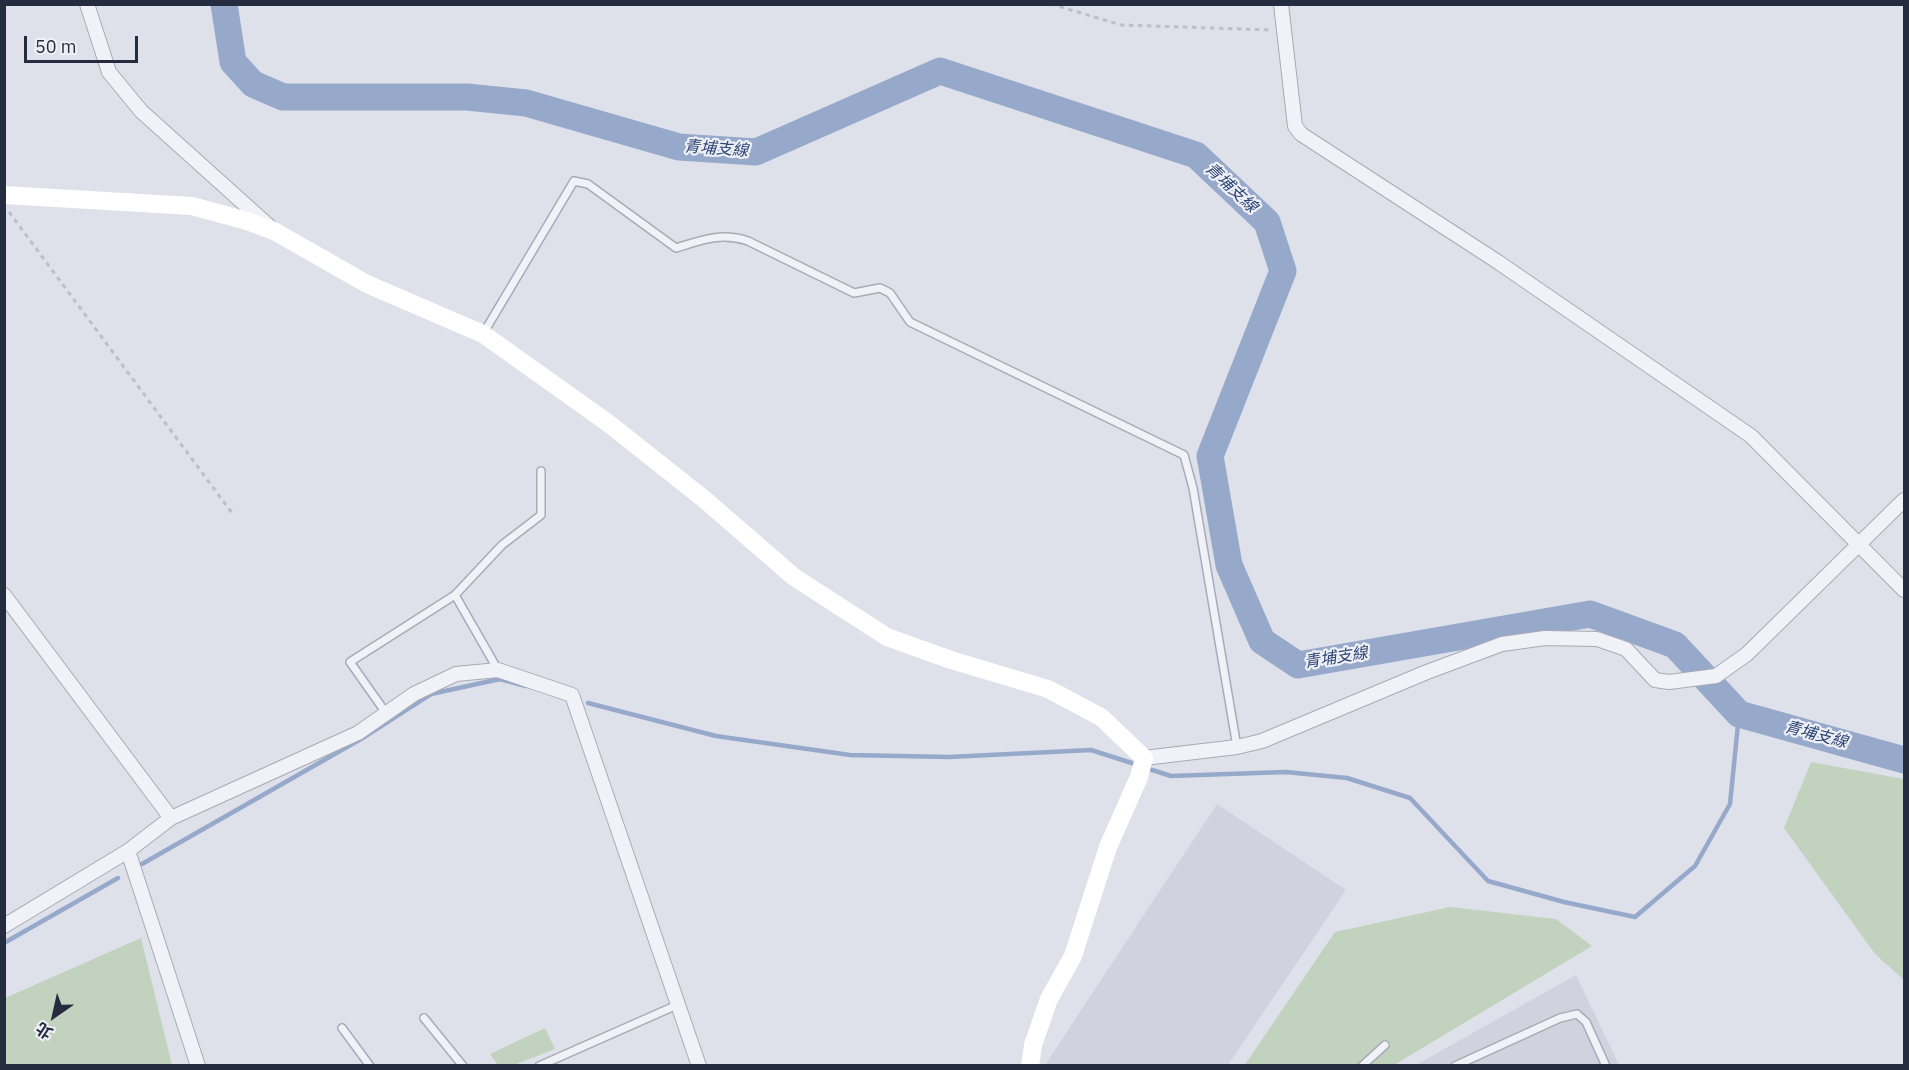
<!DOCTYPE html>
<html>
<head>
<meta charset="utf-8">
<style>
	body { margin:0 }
	#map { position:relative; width:1909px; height:1070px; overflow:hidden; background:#dee1e9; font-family:"IBM Plex Sans","Noto Sans TC",sans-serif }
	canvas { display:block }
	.frame { position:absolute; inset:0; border:6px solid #262c40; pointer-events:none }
	.north { position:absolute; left:24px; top:986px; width:60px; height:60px; -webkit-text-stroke:4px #eef0f6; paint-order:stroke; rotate:214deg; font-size:16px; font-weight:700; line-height:24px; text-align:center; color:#262c40 }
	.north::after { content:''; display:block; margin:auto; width:21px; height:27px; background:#262c40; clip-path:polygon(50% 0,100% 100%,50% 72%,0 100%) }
	.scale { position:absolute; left:24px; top:36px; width:114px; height:27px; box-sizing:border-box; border:3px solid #262c40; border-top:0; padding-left:8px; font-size:18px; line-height:21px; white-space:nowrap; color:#262c40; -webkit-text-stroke:4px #eef0f6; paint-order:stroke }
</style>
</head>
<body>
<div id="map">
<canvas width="1909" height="1070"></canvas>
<div class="frame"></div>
<div class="north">北</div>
<div class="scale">50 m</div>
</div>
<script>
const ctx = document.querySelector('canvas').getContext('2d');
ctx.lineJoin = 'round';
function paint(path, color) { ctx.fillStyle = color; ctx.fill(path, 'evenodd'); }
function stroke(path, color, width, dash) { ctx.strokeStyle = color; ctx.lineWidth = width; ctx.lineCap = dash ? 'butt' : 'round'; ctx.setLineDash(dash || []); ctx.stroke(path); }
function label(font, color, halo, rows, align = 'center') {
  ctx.font = font + ' "IBM Plex Sans","Noto Sans TC",sans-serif'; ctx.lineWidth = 4.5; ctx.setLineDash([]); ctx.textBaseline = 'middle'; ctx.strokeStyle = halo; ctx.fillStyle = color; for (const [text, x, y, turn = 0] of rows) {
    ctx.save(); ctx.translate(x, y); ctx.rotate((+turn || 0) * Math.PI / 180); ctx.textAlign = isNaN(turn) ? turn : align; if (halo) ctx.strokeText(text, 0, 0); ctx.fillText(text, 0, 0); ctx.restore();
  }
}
const built = new Path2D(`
	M1217 804 1346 890 1228 1065H1045Z
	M1576 975 1619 1065 1414 1066Z`);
const green = new Path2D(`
	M1811 762 1904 779V980L1875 954 1784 828Z
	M1450 907 1556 919 1592 946 1394 1065 1244 1066 1335 932Z
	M141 938 172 1065H5V998Z
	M545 1028 555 1049 514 1065H498L490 1054Z`);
const stream = new Path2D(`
	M588 703 716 736 850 755 949 757 1091 750 1138 765
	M1146 768 1171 776 1286 772 1347 778 1410 798 1488 881 1564 902 1635 917 1695 866 1730 804 1739 714
	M142 864 361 739 431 694 500 679 526 686
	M4 943 118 878`);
const river = new Path2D(`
	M224 4 233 62 253 84 283 97H467L526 103 679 147 756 152 940 71 1196 155 1267 222 1283 271 1210 456 1229 565 1262 641 1298 665 1590 614 1675 645 1739 714 1904 760`);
const path = new Path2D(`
	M1051 4 1121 25 1271 30
	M9 212 232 513`);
const lane = new Path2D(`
	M483 334 574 181 588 184 676 248C702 240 721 232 748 241L854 293 880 288 890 293 910 322 1184 455 1193 488 1237 747
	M455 595 498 670
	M386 713 350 662 455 595 502 545 541 515V471
	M424 1018 463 1066
	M342 1028 370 1066
	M539 1066 677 1005
	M1362 1066 1385 1045
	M1455 1066 1560 1018 1577 1014 1586 1022 1606 1066`);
const street = new Path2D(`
	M87 4 109 72 141 111 270 227
	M1281 4 1295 126 1301 134 1498 262 1751 436 1904 590
	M4 595 171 818
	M1144 758 1237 747 1262 741 1427 672 1502 644 1545 638 1597 639 1626 649 1655 680 1669 682 1716 676 1747 654 1904 500
	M128 851 198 1066
	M4 926 128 851 171 818 358 733 414 694 456 674 498 670 572 695 699 1066`);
const secondary = new Path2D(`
	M4 195 192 206 247 221 274 231 367 284 483 334 608 423 704 499 794 577 887 637 951 660 1048 689 1101 717 1144 758 1139 777 1108 847 1073 956 1049 999 1033 1045 1030 1066`);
const waterNames = [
	["青埔支線",716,149,4],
	["青埔支線",1231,188,43],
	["青埔支線",1336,658,-9],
	["青埔支線",1816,735,15]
];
paint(built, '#d0d3de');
paint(green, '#c1d3bf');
stroke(stream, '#97a9cb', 4.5);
stroke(river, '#97a9cb', 27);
stroke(lane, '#a7abb6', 10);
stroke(street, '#a7abb6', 16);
stroke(path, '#bcbfc7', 3, [4.5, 4.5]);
stroke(lane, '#f1f2f7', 7);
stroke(street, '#f1f2f7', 14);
stroke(secondary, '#fff', 18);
label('italic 16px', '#2e4576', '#eef0f6', waterNames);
</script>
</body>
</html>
